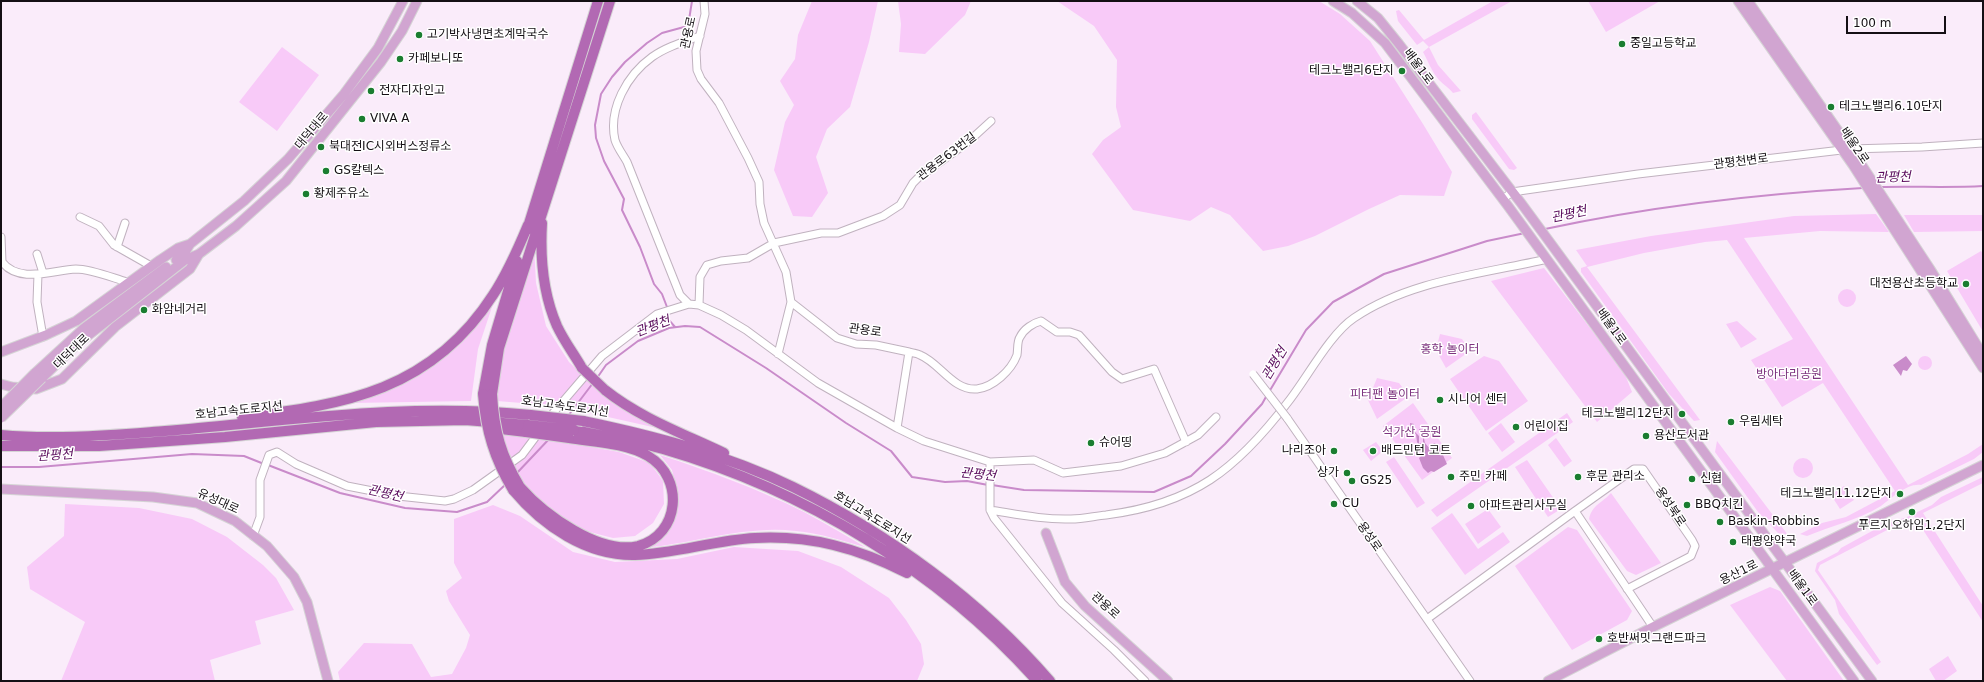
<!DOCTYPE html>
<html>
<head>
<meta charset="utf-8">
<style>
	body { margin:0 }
	#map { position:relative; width:1984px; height:682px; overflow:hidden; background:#faecfa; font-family:"DejaVu Sans",sans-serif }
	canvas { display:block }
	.frame { position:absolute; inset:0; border:2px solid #140f14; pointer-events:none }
	.scale { position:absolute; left:1846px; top:16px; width:100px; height:18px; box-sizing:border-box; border:2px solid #140f14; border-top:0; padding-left:5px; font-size:12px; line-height:14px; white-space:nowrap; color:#140f14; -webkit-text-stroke:3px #fff; paint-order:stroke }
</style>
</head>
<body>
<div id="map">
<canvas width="1984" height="682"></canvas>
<div class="frame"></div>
<div class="scale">100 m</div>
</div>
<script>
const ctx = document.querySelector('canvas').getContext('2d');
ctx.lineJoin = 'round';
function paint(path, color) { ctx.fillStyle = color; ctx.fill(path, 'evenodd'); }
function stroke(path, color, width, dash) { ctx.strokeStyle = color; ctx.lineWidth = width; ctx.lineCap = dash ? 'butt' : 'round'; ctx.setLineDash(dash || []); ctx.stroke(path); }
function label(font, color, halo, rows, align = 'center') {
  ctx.font = font + ' "DejaVu Sans","Noto Sans KR",sans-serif'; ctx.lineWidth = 3; ctx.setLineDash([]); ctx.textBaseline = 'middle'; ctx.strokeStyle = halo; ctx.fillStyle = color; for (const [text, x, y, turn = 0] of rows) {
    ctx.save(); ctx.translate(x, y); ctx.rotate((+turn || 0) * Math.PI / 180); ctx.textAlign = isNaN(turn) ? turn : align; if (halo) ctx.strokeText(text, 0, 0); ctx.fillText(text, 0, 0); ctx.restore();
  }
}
const green = new Path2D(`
	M812 1H878L869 42 850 107 827 129 816 157 828 193 812 217 793 216 774 170 785 122 794 105 780 81 795 59 798 35Z
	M898 1H971L965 15 925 54 899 52 901 24Z
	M1057 1H1319L1340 14 1370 41 1423 124 1452 172 1444 196 1400 195 1369 209 1315 236 1288 246 1263 251 1230 215 1211 207 1190 221 1133 210 1092 154 1103 140 1121 127 1116 107 1117 60 1094 26Z
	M1493 1H1512L1429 47 1438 65 1461 91 1453 93C1449 88 1444 85 1439 80 1432 72 1428 61 1423 52L1429 47 1423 41 1417 45 1398 21 1396 11 1399 10 1424 40Z
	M1588 1H1660L1606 32Z
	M282 47 319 75 277 131 239 102Z
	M1476 112 1517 168 1514 170 1509 169 1472 119V115Z
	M1876 214 1889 232 1820 231 1744 238 1908 485 1968 454 1983 444V452L1974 459 1921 485C1907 483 1892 498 1881 506 1858 520 1831 526 1807 536L1800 534 1822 523 1846 517 1895 491 1823 383 1782 407 1751 360 1793 339 1727 240 1705 242 1644 253 1587 267 1700 420 1694 421 1669 394 1581 272V268L1587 266 1576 250 1651 236 1794 216Z
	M1904 215H1983V231L1914 232Z
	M534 246 536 283 546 326 569 362 607 398 657 428 559 406 497 401 503 348Z
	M1981 251 1983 254 1982 330 1947 271Z
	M1544 268 1624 372 1632 392 1597 422 1491 281Z
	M1838 298a9 9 0 1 1 18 0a9 9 0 1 1-18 0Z
	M493 304 478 349 471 401 351 403C378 394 407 385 430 368 454 351 474 326 493 304Z
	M1737 321 1757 339 1741 348 1726 324Z
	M1440 334 1462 339 1470 351 1446 368 1436 350Z
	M1918 363a7 7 0 1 1 14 0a7 7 0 1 1-14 0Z
	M1484 356 1499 361 1528 401 1486 431 1450 379Z
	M1377 378 1399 383 1409 396 1377 419 1368 400Z
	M1413 403 1452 458 1422 480 1383 426Z
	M1567 413 1573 422 1437 517 1431 510Z
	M1501 423 1515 442 1502 452 1488 433Z
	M497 430 534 435 521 453 508 460Z
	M537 437 619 452 650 463 663 481 664 504 653 523 635 536 613 538 582 530 558 517 525 487 511 465Z
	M1556 438 1572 461 1564 467 1548 445Z
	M1717 441 1788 535 1778 533 1758 512 1715 452Z
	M1376 442 1383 451 1371 461 1363 450Z
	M660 455C709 471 758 489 804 512 825 523 845 535 865 547 843 541 819 533 796 531 744 525 694 544 642 548L664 531 677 491 672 470Z
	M1394 457 1425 503 1417 508 1386 462Z
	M1793 468a10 10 0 1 1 20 0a10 10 0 1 1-20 0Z
	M1527 460 1561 509 1548 517 1515 467Z
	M1983 477V483L1923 513 1983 606V622L1914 516 1820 565 1818 570 1881 662 1877 665 1839 614 1835 600 1815 571 1817 563 1838 552 1841 548 1883 525 1907 517 1932 505 1941 497Z
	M1844 486 1854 500 1840 509 1831 495Z
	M1611 493 1661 563 1636 575 1627 571 1589 519C1592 505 1602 503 1611 493Z
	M65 504 139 508 192 519 227 537 263 565 276 578 294 610 255 621 261 644 210 660 215 681H61L85 622 30 589 27 567 64 536Z
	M493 505 520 516 573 552 615 562 677 559 734 547 798 551 841 567 889 598 906 620 921 644 924 664 917 681H340L338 672 364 643 412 644 431 677 452 674 466 648 470 635 449 601 446 591 462 578 454 563V519Z
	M1488 509 1501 527 1478 544 1465 524Z
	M1452 513 1478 549 1503 532 1510 542 1465 575 1431 528Z
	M1568 527 1577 530 1632 611 1627 620 1572 650 1515 566Z
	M1770 587 1780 591 1844 681H1787L1730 605Z
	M1948 656 1957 671 1943 681H1936L1929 669Z`);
const water = new Path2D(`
	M1906 356 1912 364 1907 371 1903 370 1901 376 1893 365Z
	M1410 423 1414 424 1413 430 1419 436V443H1423V435L1420 433 1419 429 1425 430 1427 434 1424 438 1425 443 1430 449 1434 443 1438 445 1441 448V454L1443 455 1447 464 1434 472 1431 471 1428 473 1423 468 1419 458 1424 453 1417 442 1416 434 1411 431Z`);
const stream = new Path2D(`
	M1880 187C1914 186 1948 188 1983 186
	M1545 229C1648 207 1757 194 1863 188
	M675 327 668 319 667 307 662 294 654 284 640 247 622 210 624 199 604 161 596 138 595 125 601 94 612 77 625 62 647 43 662 33 684 27 689 20 692 1
	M597 378 606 365 638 341 669 328 685 326 700 327 766 368 846 423 891 451 912 477 945 482 967 481 988 485
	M1269 392 1306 330 1333 302 1384 274 1487 241 1525 233
	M568 416 593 383
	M268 465 340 493 405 508 457 512 487 502 506 484
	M1 467H39L192 454 244 456 264 464
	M516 474 550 438
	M992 485 1024 490 1154 492 1191 476 1225 444 1262 404 1267 395`);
const minor = new Path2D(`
	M704 1 705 14 696 51 697 70 701 79 719 103 748 158 759 182 760 204 764 223 786 272 791 302 778 354
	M700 36C683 42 666 47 652 57 627 75 608 109 615 140 617 147 623 155 627 162L680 295 689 304 699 305 721 315 746 330 818 383 897 428 924 441 990 462 1034 460 1063 473 1121 466 1165 453 1198 435 1216 417
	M1503 199 1512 192 1638 174 1850 149 1922 147 1983 143
	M80 217 99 226 114 245 151 266
	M1 237 2 262C19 284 53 270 76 269 91 269 113 278 127 282
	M117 247 125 223
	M37 254 43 273
	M38 274 37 302 43 337
	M791 302 837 338 856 344 876 345 909 352 897 428
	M699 305 700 277 707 265 721 261 748 258 774 243 821 233H838L883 216 900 205 913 183 919 177 968 142 991 121
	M909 352C912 353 917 353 920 355 940 363 953 391 977 389 993 387 1011 371 1017 355 1018 349 1017 341 1020 337 1024 329 1033 323 1041 321L1057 332H1070L1079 335 1112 372 1122 379 1154 369 1186 442
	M1287 418 1470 681
	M548 419 602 356 657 314 689 304
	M990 462V510L994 518 1062 603 1114 650 1145 681
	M990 510C1016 514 1044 520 1071 519 1083 519 1095 516 1106 515 1193 504 1236 470 1288 402 1307 378 1330 334 1354 318 1410 280 1483 274 1547 259
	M1575 511 1634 469H1643L1692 540 1695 546 1691 556 1627 589
	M253 536 260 517V480L269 455 277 452 296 464 347 486 398 496 445 501 454 499 473 490 522 455 540 431
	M1427 619 1575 511 1653 627`);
const major = new Path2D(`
	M1333 1 1352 13 1385 43 1508 206 1854 681
	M1357 1 1378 18 1399 44 1521 203 1872 681
	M1738 1 1853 165 1983 368
	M1748 1 1861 164 1930 269 1983 355
	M176 260 184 254 190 244 244 201 288 159 344 94 378 48 403 1
	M1 352 46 335 76 321 160 260 178 248 190 244
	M35 373 84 328 166 267
	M42 378 76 345 185 260 199 254 236 226 286 181 381 62 402 31 417 1
	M1 384 12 387 36 389 62 379 115 327 190 269 199 254
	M1 489 153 497 197 503 235 521 267 546 294 577 307 602 328 681
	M1046 533 1065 582 1085 606 1168 681
	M1548 681 1653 627 1983 465`);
const highway = new Path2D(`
	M542 223C540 257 543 294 557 326 564 341 574 354 582 368
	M527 230 598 1
	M605 390C640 418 684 434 724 453
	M483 394 492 345 517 261
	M492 394 499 348 610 1
	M242 417C345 405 432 390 493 295 507 274 518 249 528 225
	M583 421C655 436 727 455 793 487 889 534 980 600 1050 681
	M501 429 526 432
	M574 430C604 436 634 441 663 449 804 490 939 571 1037 681
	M1 435C55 440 110 435 165 431 287 421 408 402 531 415
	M1 446H99L225 437 376 422 465 420 528 425
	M520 487C544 514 599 555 638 546 680 535 685 478 648 456 626 443 594 442 569 438
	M513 490C543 526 587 556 635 555 675 554 715 540 755 538 811 535 857 548 907 573`);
const minorBridge = new Path2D(`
	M1253 374 1287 418`);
const majorBridge = new Path2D(`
	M1 407 35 373
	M1 418 42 378`);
const highwayBridge = new Path2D(`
	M582 368 605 390
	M483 394C486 431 494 458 513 490
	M492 394C494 431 501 456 520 487
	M531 415 583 421
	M528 425 574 430
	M526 432 569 438`);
const markers = [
	[419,35,4,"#1a7d30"],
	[1622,44,4,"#1a7d30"],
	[400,59,4,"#1a7d30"],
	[1402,71,4,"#1a7d30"],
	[371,91,4,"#1a7d30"],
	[1831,107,4,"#1a7d30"],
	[362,119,4,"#1a7d30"],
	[321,147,4,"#1a7d30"],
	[326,171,4,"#1a7d30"],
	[306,194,4,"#1a7d30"],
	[1966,284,4,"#1a7d30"],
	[144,310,4,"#1a7d30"],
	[1440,400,4,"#1a7d30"],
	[1682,414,4,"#1a7d30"],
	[1731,422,4,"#1a7d30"],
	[1516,427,4,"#1a7d30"],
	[1646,436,4,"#1a7d30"],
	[1091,443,4,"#1a7d30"],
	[1334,451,4,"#1a7d30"],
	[1373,451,4,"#1a7d30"],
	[1347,473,4,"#1a7d30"],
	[1451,477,4,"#1a7d30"],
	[1578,477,4,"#1a7d30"],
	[1692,479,4,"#1a7d30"],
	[1352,481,4,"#1a7d30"],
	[1900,494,4,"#1a7d30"],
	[1334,504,4,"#1a7d30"],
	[1687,505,4,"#1a7d30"],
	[1471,506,4,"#1a7d30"],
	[1912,512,4,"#1a7d30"],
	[1720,522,4,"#1a7d30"],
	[1733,542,4,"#1a7d30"],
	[1599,639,4,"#1a7d30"]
];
const streetNames = [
	["관용로",689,33,-78],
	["배울1로",1418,67,53],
	["대덕대로",312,131,-50],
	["배울2로",1854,146,56],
	["관용로63번길",947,157,-37],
	["관평천변로",1741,162,-7],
	["배울1로",1611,327,54],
	["관용로",865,331,8],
	["대덕대로",72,352,-44],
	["호남고속도로지선",565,407,8],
	["호남고속도로지선",239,411,-6],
	["유성대로",218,502,24],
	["용성북로",1670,507,56],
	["호남고속도로지선",872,518,32],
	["용성로",1369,537,55],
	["용산1로",1739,573,-26],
	["배울1로",1802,588,54],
	["관용로",1105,606,43]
];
const poiNames = [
	["고기박사냉면초계막국수",427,35],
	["중일고등학교",1630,44],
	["카페보니또",408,59],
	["테크노밸리6단지",1394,71,"right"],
	["전자디자인고",379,91],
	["테크노밸리6.10단지",1839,107],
	["VIVA A",370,119],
	["북대전IC시외버스정류소",329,147],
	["GS칼텍스",334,171],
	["황제주유소",314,194],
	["대전용산초등학교",1958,284,"right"],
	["화암네거리",152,310],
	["시니어 센터",1448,400],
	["테크노밸리12단지",1674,414,"right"],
	["우림세탁",1739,422],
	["어린이집",1524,427],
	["용산도서관",1654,436],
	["슈어띵",1099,443],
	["나리조아",1326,451,"right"],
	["배드민턴 코트",1381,451],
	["상가",1339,473,"right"],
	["주민 카페",1459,477],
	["후문 관리소",1586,477],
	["신협",1700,479],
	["GS25",1360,481],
	["테크노밸리11.12단지",1892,494,"right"],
	["CU",1342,504],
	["BBQ치킨",1695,505],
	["아파트관리사무실",1479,506],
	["Baskin-Robbins",1728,522],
	["푸르지오하임1,2단지",1912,526,"center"],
	["태평양약국",1741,542],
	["호반써밋그랜드파크",1607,639]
];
const parkNames = [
	["홍학 놀이터",1450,350],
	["방아다리공원",1789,375],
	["피터팬 놀이터",1385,395],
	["석가산 공원",1412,433]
];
const waterNames = [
	["관평천",1893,178,-2],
	["관평천",1569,215,-12],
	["관평천",653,327,-21],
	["관평천",1275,364,-59],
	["관평천",55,456,-4],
	["관평천",978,475,6],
	["관평천",385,494,13]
];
paint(green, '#f8caf8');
paint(water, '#c98bca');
stroke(stream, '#c98bca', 2);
stroke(minor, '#c0b2bf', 9);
stroke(major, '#d5d4d5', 11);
stroke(highway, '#d5d4d5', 12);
stroke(minor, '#fff', 7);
stroke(major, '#d1a5d1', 9);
stroke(highway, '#b269b3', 10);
stroke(minorBridge, '#c0b2bf', 9, []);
stroke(majorBridge, '#d5d4d5', 11, []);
stroke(highwayBridge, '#d5d4d5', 12, []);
stroke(minorBridge, '#fff', 7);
stroke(majorBridge, '#d1a5d1', 9);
stroke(highwayBridge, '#b269b3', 10);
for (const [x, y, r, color] of markers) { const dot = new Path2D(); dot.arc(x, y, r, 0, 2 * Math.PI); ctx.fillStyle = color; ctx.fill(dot); stroke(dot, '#fff', 1.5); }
label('12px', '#140f14', '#fff', streetNames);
label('12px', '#140f14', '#fff', poiNames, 'left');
label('12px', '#7d337f', '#fff', parkNames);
label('italic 13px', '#5a0d5d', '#fff', waterNames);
</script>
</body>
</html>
